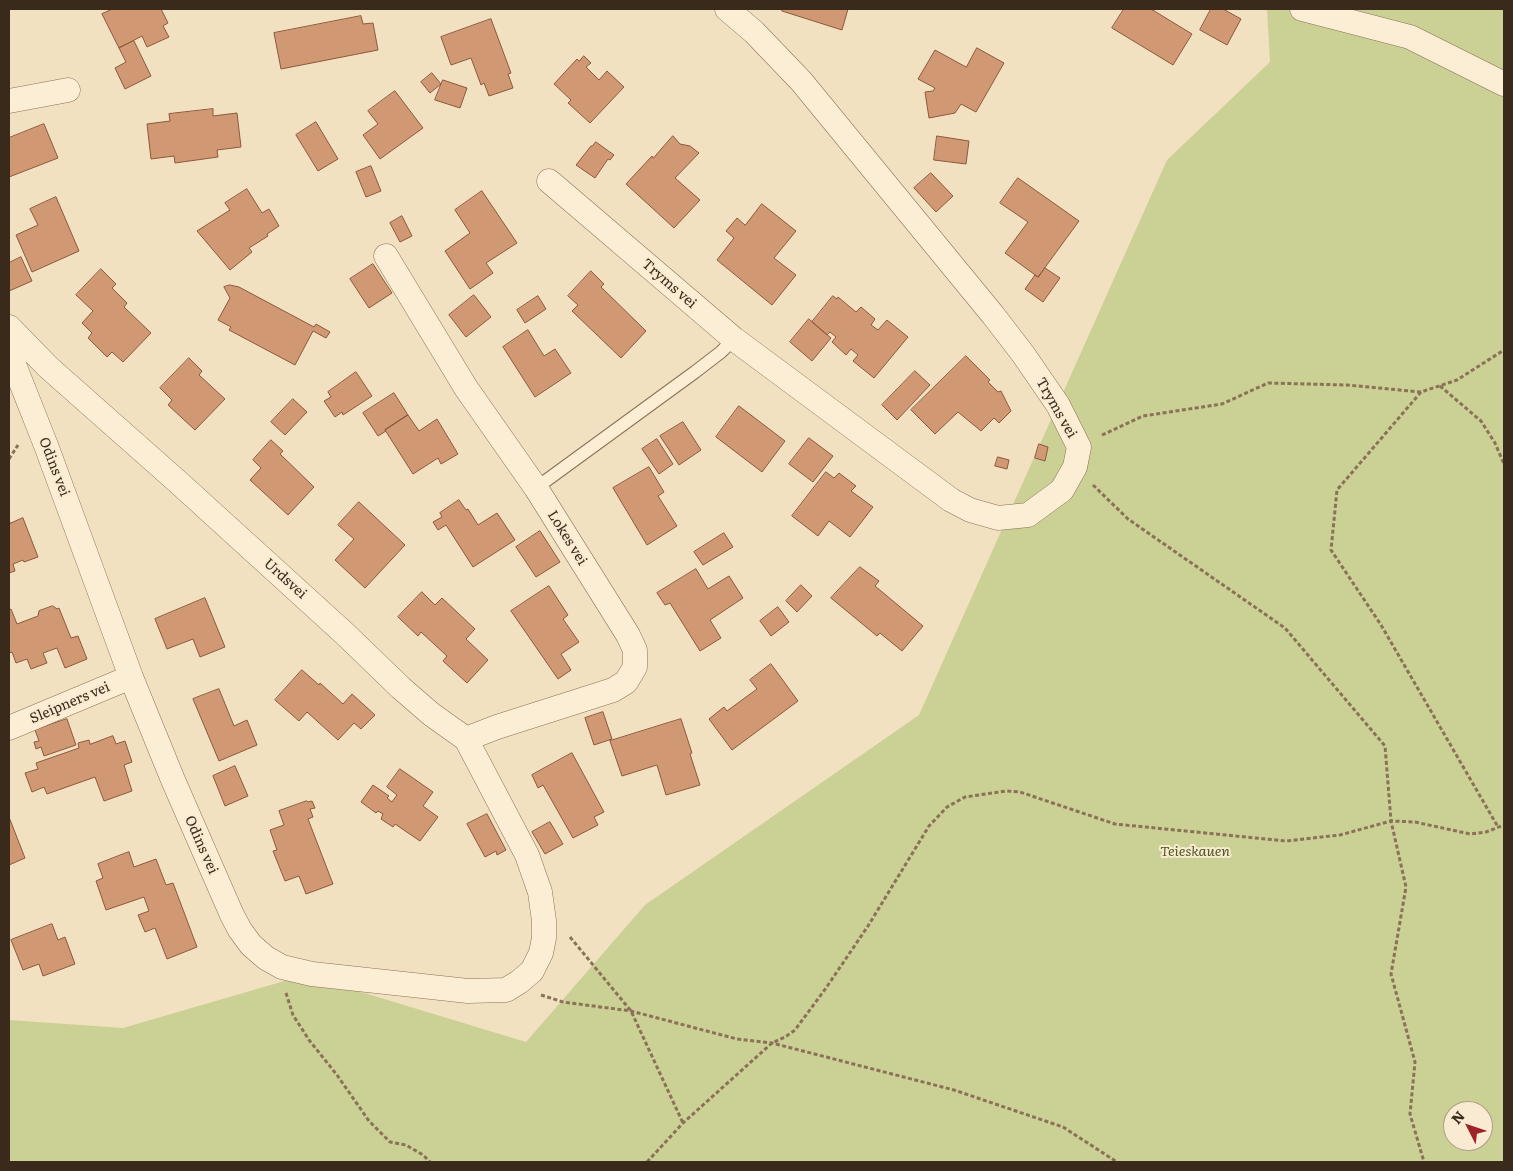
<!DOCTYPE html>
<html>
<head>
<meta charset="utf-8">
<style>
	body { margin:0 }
	#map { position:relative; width:1513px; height:1171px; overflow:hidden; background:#f1e1c1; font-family:Literata,serif }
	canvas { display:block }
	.frame { position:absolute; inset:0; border:10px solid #3a2a1c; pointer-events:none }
	.north { position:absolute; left:1443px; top:1101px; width:50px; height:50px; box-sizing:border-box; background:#f8ebd1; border:1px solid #ac9e89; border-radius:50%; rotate:311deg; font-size:14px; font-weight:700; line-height:20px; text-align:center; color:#3a2a1c }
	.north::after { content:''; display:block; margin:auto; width:18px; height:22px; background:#9e2328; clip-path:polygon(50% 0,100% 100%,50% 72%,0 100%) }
</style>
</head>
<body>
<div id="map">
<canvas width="1513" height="1171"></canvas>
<div class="frame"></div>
<div class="north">N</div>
</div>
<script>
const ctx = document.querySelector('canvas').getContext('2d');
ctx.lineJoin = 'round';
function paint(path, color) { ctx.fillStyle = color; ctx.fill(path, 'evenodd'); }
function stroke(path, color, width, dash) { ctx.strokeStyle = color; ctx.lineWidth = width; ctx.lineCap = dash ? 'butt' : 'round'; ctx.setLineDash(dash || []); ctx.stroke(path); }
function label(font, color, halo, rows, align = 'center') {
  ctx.font = font + ' Literata,serif'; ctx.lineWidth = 4; ctx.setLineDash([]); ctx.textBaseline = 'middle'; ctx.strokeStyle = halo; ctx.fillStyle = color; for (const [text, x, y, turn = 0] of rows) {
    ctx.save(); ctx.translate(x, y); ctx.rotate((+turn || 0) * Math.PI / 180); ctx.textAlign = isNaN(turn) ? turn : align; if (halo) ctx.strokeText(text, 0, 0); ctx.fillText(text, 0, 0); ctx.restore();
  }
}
const green = new Path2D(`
	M1267 9H1504V1162H9V1020L123 1028 305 975 526 1042 645 905 919 715 1167 160 1270 62ZM1453 1111H1483V1141H1453Z`);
const building = new Path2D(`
	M113 9H161L168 23 163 26 169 37 147 47 142 36 119 48 102 14Z
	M783 9H848L842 30 782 11Z
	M1124 9H1151L1192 34 1173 65 1112 28Z
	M1211 9H1223L1241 19 1227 45 1200 30Z
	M361 16 363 24 373 23 378 50 281 69 274 33Z
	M491 19 511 73 508 74 513 88 489 96 484 83 481 85 471 58 451 65 441 37Z
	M134 41 151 76 125 89 115 68 126 62 119 48Z
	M977 48 1004 63 976 112 961 104 955 113 929 118 925 92 933 91 935 88 918 79 935 50 966 67Z
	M584 56 591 63 586 67 599 80 607 71 624 87 590 123 568 103 571 100 554 84 577 59 579 61Z
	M432 73 441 84 430 93 421 82Z
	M443 80 467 88 460 108 435 100Z
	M395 91 423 128 380 159 363 135 378 124 368 111Z
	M213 109V116L237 113 241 147 217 150 218 157 175 163 174 156 151 159 147 124 170 121 169 114Z
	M316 122 338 159 318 171 296 135Z
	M44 124 58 158 9 177V138Z
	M673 136 680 144 690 146 699 153 675 178 700 200 674 228 626 184 652 156 653 158Z
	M937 136 969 141 966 164 934 160Z
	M596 142 614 155 610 160 608 159 595 178 576 165 591 146H592Z
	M371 166 381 191 366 197 356 172Z
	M931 173 953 196 936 212 914 188Z
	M1018 178 1079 221 1038 277 1005 253 1028 222 1000 203Z
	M247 189 262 213 269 209 279 226 267 234 268 236 249 248 252 252 230 270 197 231 230 210 225 203Z
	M482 191 517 243 486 263 493 273 470 289 445 251 470 233 455 210Z
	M56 197 79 251 32 272 16 235 38 225 30 209Z
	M762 204 796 231 774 258 796 275 772 305 717 260 734 238 726 231 737 218 745 225Z
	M402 216 412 236 400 242 390 223Z
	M21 257 32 281 9 291V263Z
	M373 264 392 293 369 308 350 279Z
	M1045 268 1060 278 1043 302 1025 289 1035 275 1038 277Z
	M101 269 116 284 112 288 127 303 124 307 151 333 123 362 112 352 107 357 88 338 92 333 82 323 93 311 76 295Z
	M591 271 604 284 601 287 646 331 621 358 572 311 578 305 568 296Z
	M230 285 239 287 314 327 316 324 330 332 326 338 313 331 295 365 229 330 231 327 218 320 230 298 224 287Z
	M474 295 491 317 466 337 449 315Z
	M538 296 546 309 525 323 517 310Z
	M833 296 837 299 838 297 856 312 861 307 875 319 871 325 878 330 887 320 908 337 874 378 853 361 858 355 851 349 846 355 832 342 836 337 830 332 827 335 812 322Z
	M809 319 831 338 812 361 790 342Z
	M528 330 544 356 555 349 571 373 535 397 503 347Z
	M966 356 990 380 988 382 998 392 1001 391 1011 411 999 423 994 418 981 431 958 412 935 434 911 410Z
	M189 358 202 371 199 375 225 399 195 430 168 405 172 400 160 388Z
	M915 371 930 385 897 420 882 405Z
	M356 372 372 396 343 415 342 412 335 417 324 401 331 397 328 392Z
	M394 393 408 415 385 430 386 431 378 436 363 413Z
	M293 399 307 412 285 435 271 422Z
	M739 406 785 441 762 472 716 437Z
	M408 415 419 431 437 419 458 454 441 464 438 458 413 474 385 430Z
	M683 422 701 450 679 465 660 436Z
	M809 438 833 456 813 482 789 464Z
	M657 439 673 464 659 474 642 449Z
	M271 440 283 451 280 454 314 487 288 515 250 480 261 468 253 460Z
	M1039 444 1048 447 1045 461 1035 458Z
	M998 457 1009 460 1007 469 995 466Z
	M649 467 664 492 658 496 677 526 647 545 613 488Z
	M826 472 834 478 839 473 856 486 851 491 873 507 850 537 829 521 818 536 792 516Z
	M459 500 466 510 468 509 478 525 497 513 515 540 473 567 446 525 438 530 433 522 442 517 440 513Z
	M359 502 405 545 365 588 335 560 354 539 338 525Z
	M23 518 38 557 24 562 23 560 13 564 15 571 9 573V520L10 523Z
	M540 531 560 562 536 577 516 547Z
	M724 533 733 547 703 565 694 552Z
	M860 567 879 581 875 586 923 626 902 651 880 633 877 636 831 598Z
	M696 569 708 589 729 576 743 598 710 620 721 638 700 651 670 603 665 605 657 593Z
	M801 585 812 596 797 612 786 601Z
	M549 586 568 615 563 619 579 642 561 654 571 670 558 679 511 611Z
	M422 592 435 605 442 598 475 629 466 639 488 660 467 683 443 661 447 656 421 632 418 636 398 617Z
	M205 598 225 647 200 657 193 639 167 649 155 619Z
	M53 606 57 609 59 608 71 638 78 636 87 659 65 668 57 648 43 653 47 663 31 669 27 659 16 663 12 652 9 653V610L11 609 17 624 38 616 39 611Z
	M778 607 789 622 771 636 760 621Z
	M771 664 798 701 732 750 709 719 724 707 727 711 757 689 750 680Z
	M302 670 319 685 320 683 343 704 352 694 375 715 361 729 354 723 338 740 307 712 299 721 275 700Z
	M219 689 234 726 247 720 257 745 219 761 193 699Z
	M603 712 612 739 594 745 585 718Z
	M67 719 76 745 44 756 41 747 36 749 34 742 39 741 35 730Z
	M681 719 692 753 690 754 700 785 666 795 657 765 622 776 610 741Z
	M113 736 116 744 125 741 132 762 124 765 132 791 104 801 95 777 47 794 44 787 32 792 25 773 38 769 36 763 79 748 78 743 89 740 90 744Z
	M572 753 604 812 594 817 598 825 573 838 543 785 538 788 532 775Z
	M235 766 248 796 225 806 213 776Z
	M400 769 433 792 423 806 438 817 420 841 395 824 393 827 381 819 383 814 378 811 376 813 361 802 373 785 389 796 387 798 392 802 397 795 387 787Z
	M307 801 308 802 312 801 315 808 310 809 313 817 308 819 333 884 306 894 299 876 285 881 273 851 277 850 270 830 284 825 279 811Z
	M487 814 506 850 497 855 496 851 485 857 467 824Z
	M9 817 25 858 9 865Z
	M550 822 563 844 545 854 532 832Z
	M129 852 134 867 156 859 166 885 173 883 197 947 167 959 155 928 145 932 138 915 149 911 144 897 106 910 96 881 103 878 98 864Z
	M52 924 58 940 65 937 75 964 43 976 39 964 23 970 11 940Z`);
const path = new Path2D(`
	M1440 386 1481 421 1495 443 1504 464
	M1421 392 1337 490 1331 550 1381 625 1498 827
	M1102 435 1143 416 1222 404 1268 383 1347 385 1421 392 1457 380 1504 350
	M9 459 18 445
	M1093 485 1128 519 1285 628 1385 746 1391 821 1406 887 1391 974 1415 1062 1410 1114 1424 1162
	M570 937 631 1011 683 1123
	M286 993 293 1015 309 1040 337 1075 369 1121 390 1142 406 1145 423 1155 430 1162
	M541 995 563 1002 631 1011 737 1039 772 1043 954 1090 1063 1127 1117 1162
	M647 1162 683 1123 772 1043 785 1037 795 1030 826 988 868 926 929 826 947 807 965 797 1006 791 1020 792 1115 824 1286 841 1340 835 1391 821 1415 822 1470 834 1486 832 1504 825`);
const lane = new Path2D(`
	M536 488 695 372 721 352 734 339`);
const street = new Path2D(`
	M1302 9 1410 37 1504 84
	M9 101 68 90
	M549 181 734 339 951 500 970 510 998 518 1028 515 1062 490 1075 467 1079 447 1058 405 1023 354 993 315 801 81 754 32 727 9
	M386 256 466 388 536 488 628 635 635 650V667L626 682 613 690 497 727 466 739
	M9 327 48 367 178 482 344 633 401 688 431 714 466 739 527 855 540 892 544 921V938L541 953 532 971 519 982 506 990 468 991 312 974 282 967 266 958 251 945 240 930 232 915 173 780 131 677 47 448 9 352
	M9 728 131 677`);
const streetNames = [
	["Tryms vei",669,284,41],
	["Tryms vei",1056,408,60],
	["Odins vei",54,467,69],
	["Lokes vei",567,538,58],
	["Urdsvei",285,579,42],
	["Sleipners vei",70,703,-23],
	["Odins vei",201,845,66]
];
const parkNames = [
	["Teieskauen",1195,852]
];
paint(green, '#cbd094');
paint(building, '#d19874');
stroke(building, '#8c583b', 1);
stroke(lane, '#8b7157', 14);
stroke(street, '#8b7157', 25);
stroke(path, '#8b7157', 3, [4, 2.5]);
stroke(lane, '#fbeed4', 12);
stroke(street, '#fbeed4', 24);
label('14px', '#3a2a1c', '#f8ebd1', streetNames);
label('italic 14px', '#4c5822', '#f8ebd1', parkNames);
</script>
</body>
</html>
